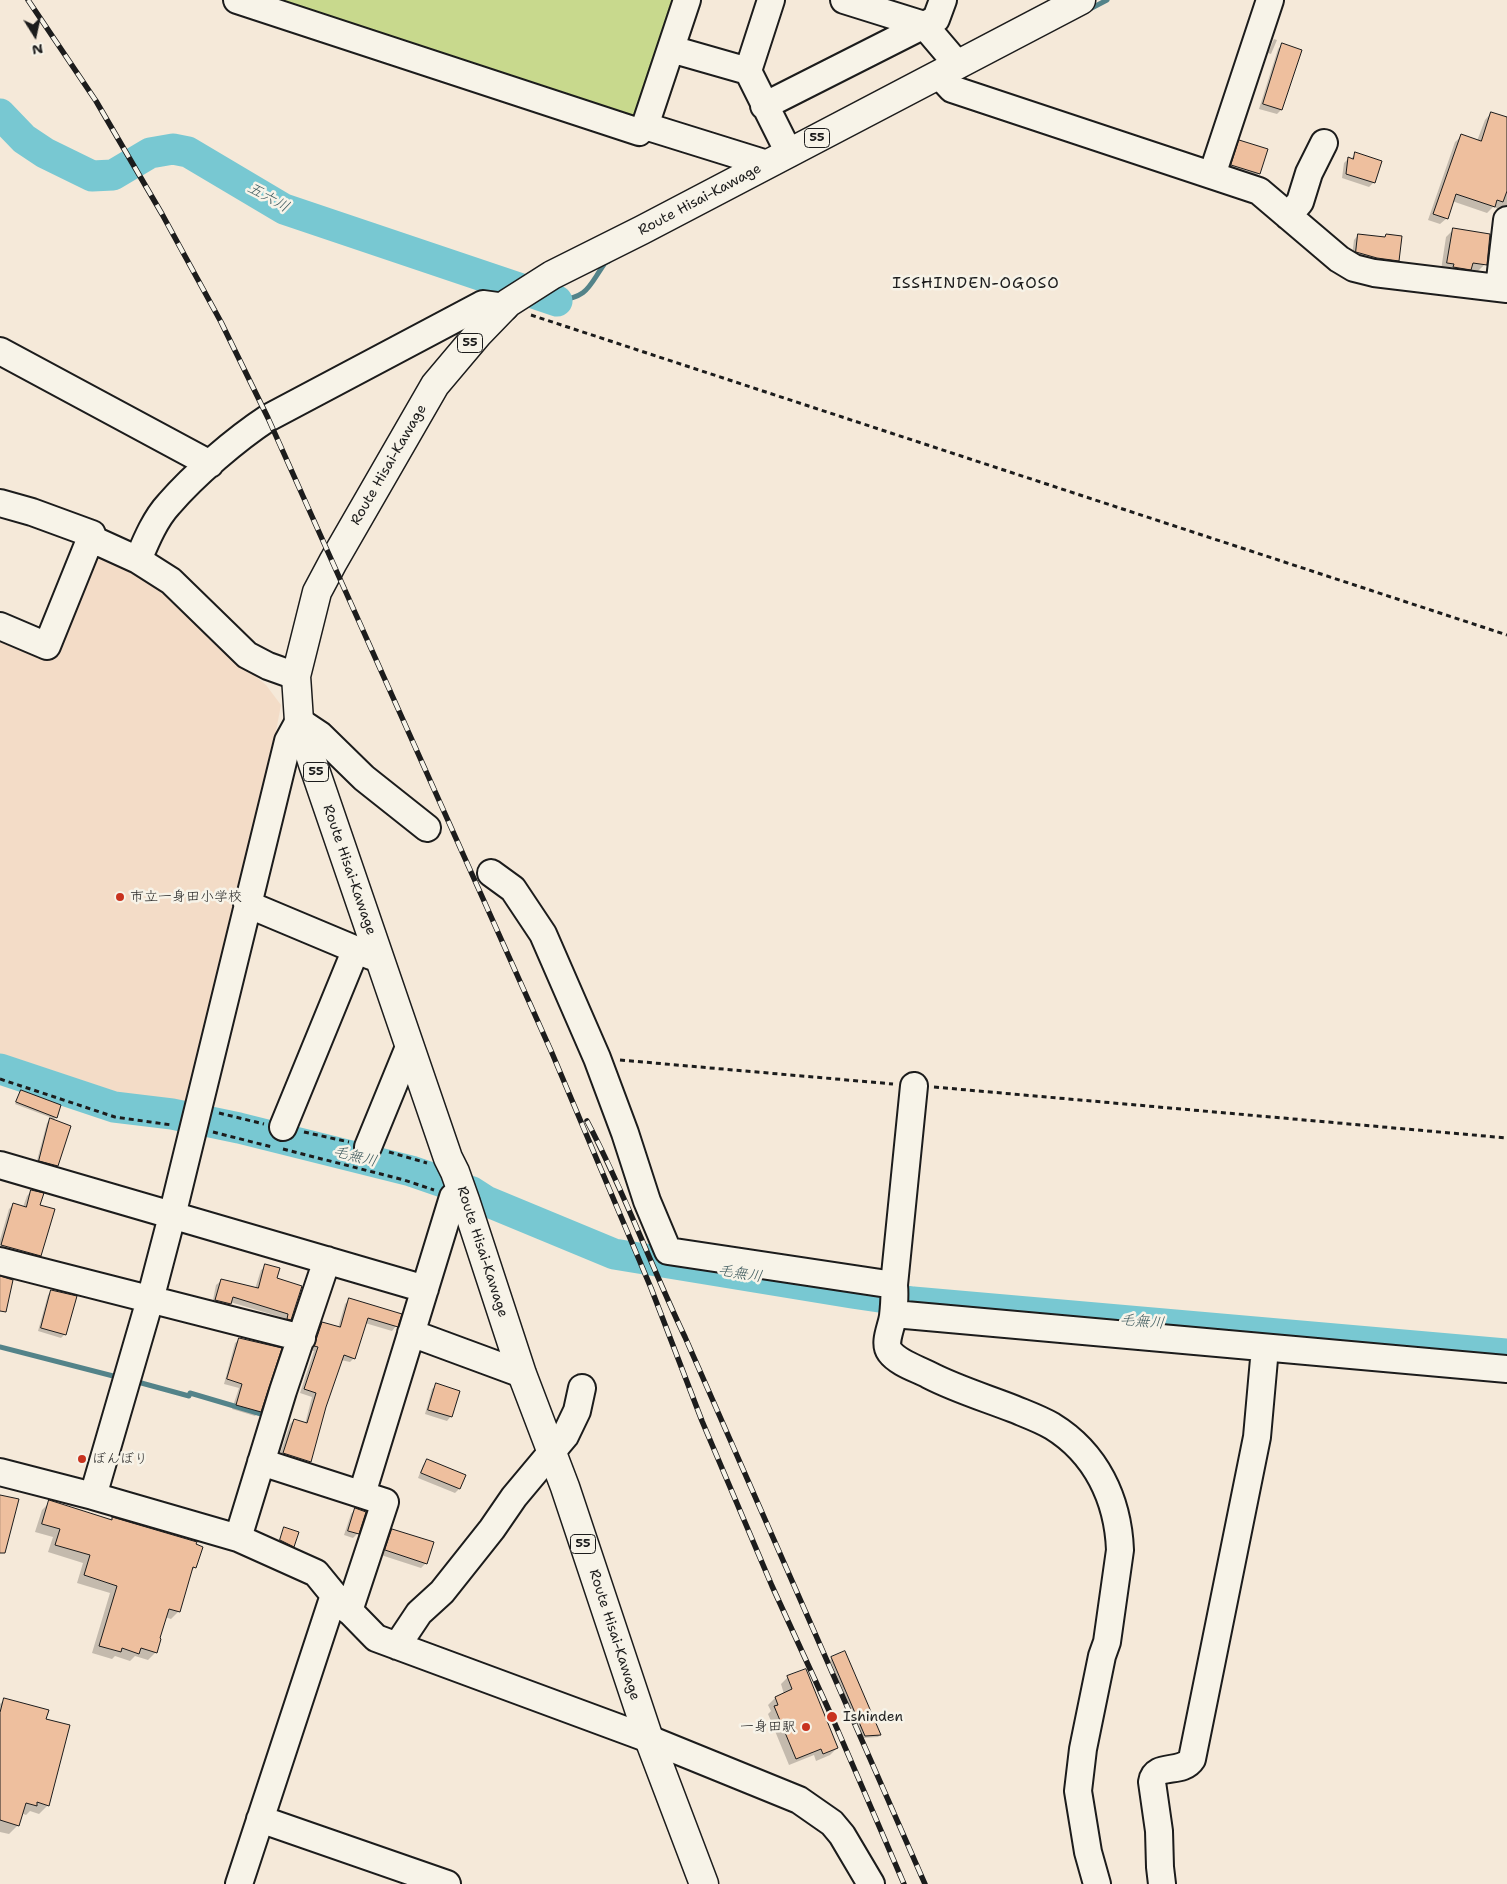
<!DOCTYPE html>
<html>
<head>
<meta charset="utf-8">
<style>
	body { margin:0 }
	#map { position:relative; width:1507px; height:1884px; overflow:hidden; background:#f5e9d9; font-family:"Shantell Sans",sans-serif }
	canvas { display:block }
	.north { position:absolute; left:10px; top:10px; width:50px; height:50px; -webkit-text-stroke:4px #f7f3e8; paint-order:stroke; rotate:170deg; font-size:14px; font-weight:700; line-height:20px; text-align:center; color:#1c1c1c }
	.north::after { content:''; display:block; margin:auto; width:18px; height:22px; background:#1c1c1c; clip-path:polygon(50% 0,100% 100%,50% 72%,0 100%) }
</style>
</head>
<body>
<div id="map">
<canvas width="1507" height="1884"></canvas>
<div class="north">N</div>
</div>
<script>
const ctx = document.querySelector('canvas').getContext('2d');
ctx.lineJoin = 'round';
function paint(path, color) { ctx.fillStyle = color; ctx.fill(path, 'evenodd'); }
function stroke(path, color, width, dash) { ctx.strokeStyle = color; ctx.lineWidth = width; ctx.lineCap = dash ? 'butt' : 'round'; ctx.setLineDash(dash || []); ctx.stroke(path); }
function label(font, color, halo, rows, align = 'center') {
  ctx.font = font + ' "Shantell Sans","Klee One",sans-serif'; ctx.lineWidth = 5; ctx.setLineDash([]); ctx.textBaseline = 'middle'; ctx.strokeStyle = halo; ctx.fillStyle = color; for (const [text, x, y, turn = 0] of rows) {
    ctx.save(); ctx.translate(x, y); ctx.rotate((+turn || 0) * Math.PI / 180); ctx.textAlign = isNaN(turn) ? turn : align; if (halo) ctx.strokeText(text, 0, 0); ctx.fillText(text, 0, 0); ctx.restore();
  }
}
const built = new Path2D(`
	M90 551 142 576 168 594 237 661 266 685 281 705 276 731 280 735 190 1107 121 1099 0 1059V629L49 649Z`);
const green = new Path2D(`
	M283 0H676L639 113 629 119 287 7Z`);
const shadow = new Path2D(`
	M1274 39 1277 40 1271 54 1268 53Z
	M1282 45 1281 110 1277 114 1259 109 1278 49Z
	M1491 113 1507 118V212L1493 207 1487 213 1452 201 1447 218 1440 224 1428 220 1455 142 1462 136 1477 141 1485 120Z
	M1240 141 1259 173 1254 178 1228 169 1235 146Z
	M1356 153 1374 182 1369 187 1342 178 1344 163 1348 159H1351Z
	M1453 230 1485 264 1478 271 1469 270 1463 276 1441 270 1446 237Z
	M1358 235 1384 238 1386 236 1398 260 1394 265 1352 256 1354 240Z
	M21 1091 59 1106 56 1117 52 1121 57 1166 53 1169 36 1164 47 1123 52 1118 15 1104Z
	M31 1191 39 1206 40 1255 35 1260 0 1252V1240L9 1209 14 1204 23 1207 27 1196Z
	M266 1266 275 1279 290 1319 285 1324 283 1323 284 1318 230 1302 225 1308 212 1305 216 1285 221 1281 255 1289 261 1270Z
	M52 1291 65 1334 61 1338 38 1331 48 1295Z
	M349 1300 396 1326 392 1331 365 1323 354 1358 350 1362 341 1360 325 1407 310 1462 305 1466 279 1457 290 1424 294 1420 305 1424 312 1397 300 1393 314 1351 311 1350 318 1327 322 1323 338 1328 345 1304Z
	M240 1339 260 1411 255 1416 232 1409 239 1388 224 1384 235 1343Z
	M437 1385 451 1416 447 1421 425 1414 432 1389Z
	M428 1460 459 1489 455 1493 418 1478 423 1465Z
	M50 1502 111 1521 113 1519 195 1567 191 1572 179 1611 171 1619 165 1617 156 1652 148 1660 135 1656 130 1661 115 1656 112 1659 92 1653 110 1593 77 1583 83 1563 48 1552 53 1537 35 1532 42 1510Z
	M355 1509 357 1534 353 1538 344 1535 351 1514Z
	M285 1529 293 1546 291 1548 279 1542Z
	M392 1530 426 1563 421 1568 381 1555 388 1534Z
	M844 1653 880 1735 878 1737 863 1738 830 1660Z
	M788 1677 837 1748 830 1755 816 1761 814 1755 789 1765 768 1714 771 1711 768 1705 775 1698 784 1694 781 1684Z
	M4 1700 45 1720 48 1805 39 1814 30 1811 26 1815 21 1813 18 1825 9 1834 0 1832V1704Z`);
const stream = new Path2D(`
	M1086 11 1107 0
	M557 301C589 297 588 287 605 263L609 261
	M0 1347 121 1378
	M134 1381 189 1396 190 1393 268 1416`);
const river = new Path2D(`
	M0 114 24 139 45 153 92 176 113 175 150 153 173 149 188 152 284 209 557 301
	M0 1069 114 1107 172 1114 239 1128 411 1171 472 1192 486 1201 614 1254 852 1293 913 1302 1507 1354`);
const building = new Path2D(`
	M1282 43 1302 50 1282 110 1263 104Z
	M1491 112 1507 117V191L1503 202 1497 200 1495 207 1456 194 1448 219 1433 214 1461 134 1481 141Z
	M1239 140 1268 149 1260 174 1231 165Z
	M1355 152 1382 161 1375 183 1346 174 1348 157 1353 159Z
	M1453 228 1490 234 1487 265 1473 263 1471 270 1453 267 1454 264 1447 263Z
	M1358 234 1385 237 1386 234 1402 236 1399 261 1377 258 1356 252Z
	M21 1090 61 1105 57 1118 16 1102Z
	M50 1118 71 1126 58 1166 39 1161Z
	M31 1190 44 1193 40 1205 55 1209 41 1256 1 1245 13 1203 26 1207Z
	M265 1264 280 1268 277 1278 302 1286 291 1320 287 1319 288 1314 233 1297 231 1304 215 1300 221 1279 258 1288Z
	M0 1276 13 1280 6 1312 0 1311Z
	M51 1290 77 1296 66 1335 41 1328Z
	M349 1298 402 1314 398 1327 368 1318 355 1359 344 1355 326 1407 311 1462 283 1453 294 1419 307 1423 316 1393 304 1389 318 1347 314 1346 322 1322 340 1327Z
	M239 1338 282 1348 261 1412 236 1405 242 1384 227 1379Z
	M436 1383 460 1391 452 1417 428 1410Z
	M427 1459 466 1475 460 1489 421 1473Z
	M0 1495 19 1499 5 1553H0Z
	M49 1500 112 1520V1517L197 1542 196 1544 203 1547 196 1568 193 1567 180 1612 169 1609 160 1638 161 1639 157 1653 141 1648 139 1654 122 1648 121 1652 99 1646 117 1586 84 1575 90 1555 55 1545 60 1529 42 1524Z
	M355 1508 366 1512 359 1534 348 1531Z
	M284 1527 299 1532 294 1547 280 1540Z
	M392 1529 434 1542 427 1564 385 1550Z
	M845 1651 881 1735 865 1736 831 1657Z
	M806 1669 838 1748 823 1754 821 1749 796 1759 774 1706 778 1705 775 1697 792 1689 787 1676Z
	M4 1698 49 1710 46 1719 70 1725 49 1806 37 1802V1806L26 1803 19 1826 0 1820V1713Z`);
const path = new Path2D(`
	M531 315 1507 635
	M620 1060 893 1084
	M0 1079 115 1117 172 1125
	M934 1087 1507 1138
	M219 1113 264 1124
	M213 1132 272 1147
	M304 1132 349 1142
	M283 1149 404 1180 434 1190
	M389 1152 427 1163`);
const minor = new Path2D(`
	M237 0 639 132 645 126 767 164
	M844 0 924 25 958 65
	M671 49 748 71 789 153
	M748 71 771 0
	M939 75 952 89 1259 191 1339 259 1354 268 1374 273 1507 289
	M764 106 936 19 943 0
	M645 126 687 0
	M1212 175 1270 0
	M1288 216 1300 202 1309 173 1324 143
	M1499 288 1507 220
	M0 351 210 464
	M0 503 32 512 92 534 94 540 138 560 171 581 247 655 268 666 296 676
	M138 560C146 541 155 519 169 504 194 475 236 439 268 418L483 304 505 307
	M0 626 47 646 87 547 94 540
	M491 873 513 889 543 934 597 1058 625 1133 647 1201 668 1251 894 1285C895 1295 894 1307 893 1316 892 1326 883 1343 890 1352 898 1363 918 1369 929 1375 956 1389 986 1398 1014 1409 1026 1414 1040 1419 1052 1426 1096 1453 1118 1499 1120 1550L1107 1642 1102 1656 1083 1749 1078 1791 1088 1852 1097 1884
	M247 904 371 956
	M283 1127 356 949
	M368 1147 409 1047
	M0 1165 425 1289
	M0 1261 302 1338
	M894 1285 914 1086
	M894 1314 1507 1369
	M411 1333 522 1374
	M261 1462 385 1502 349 1611
	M0 1472 93 1496 238 1538 316 1573 334 1595 376 1638 649 1739 799 1800 832 1823 842 1835 871 1884
	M362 1494 453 1197 466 1203
	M93 1496 150 1300 172 1216 288 741 299 721 320 735 364 778 427 828
	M238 1538 283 1391 327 1260
	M397 1646 419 1613 442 1592 492 1529 514 1497 565 1436 577 1411 582 1388
	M260 1819 447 1884
	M239 1884 334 1595
	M1162 1884 1160 1867 1159 1831 1152 1782C1155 1762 1182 1775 1192 1759L1257 1437 1265 1348`);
const major = new Path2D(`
	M704 1884 649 1739 565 1487 522 1374 466 1203 455 1172 448 1158 313 764 299 721 296 676 317 592 333 562 435 385 478 334 508 303 552 275 642 230 1081 0`);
const rail = new Path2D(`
	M28 0 96 101 162 214 221 322 268 418 552 1053 651 1288 702 1421 772 1586 832 1717 904 1884
	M587 1121C624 1191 651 1266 685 1337L925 1884`);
const markers = [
	[120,897,5,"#c8321e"],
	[82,1459,5,"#c8321e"],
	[832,1717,6,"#c8321e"],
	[806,1727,5,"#c8321e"]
];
const shields = [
	[817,138,25],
	[470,343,25],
	[316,772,25],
	[583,1544,25]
];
const shieldNames = [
	["55",817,138],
	["55",470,343],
	["55",316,772],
	["55",583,1544]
];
const streetNames = [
	["Route Hisai-Kawage",700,200,-28],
	["Route Hisai-Kawage",389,465,-60],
	["Route Hisai-Kawage",349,870,71],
	["Route Hisai-Kawage",482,1252,72],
	["Route Hisai-Kawage",614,1635,72]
];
const poiNames = [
	["市立一身田小学校",130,897],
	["ぼんぼり",92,1459],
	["Ishinden",843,1717],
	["一身田駅",796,1727,"right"]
];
const waterNames = [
	["五六川",268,198,29],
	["毛無川",355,1157,14],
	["毛無川",740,1274,9],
	["毛無川",1142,1322,5]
];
const quarterNames = [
	["ISSHINDEN-OGOSO",976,284]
];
paint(built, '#f3dcc7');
paint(green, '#c8d98d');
paint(shadow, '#0003');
stroke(stream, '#538389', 5);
stroke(river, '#78c8d2', 31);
paint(building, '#eebf9e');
stroke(building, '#1c1c1c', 1);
stroke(minor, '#1c1c1c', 30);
stroke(major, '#1c1c1c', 31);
stroke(path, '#1c1c1c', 3, [5, 4]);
stroke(minor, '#f7f3e8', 26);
stroke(major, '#f7f3e8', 28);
stroke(rail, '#1c1c1c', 5.5);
stroke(rail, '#f7f3e8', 4, [11]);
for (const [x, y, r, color] of markers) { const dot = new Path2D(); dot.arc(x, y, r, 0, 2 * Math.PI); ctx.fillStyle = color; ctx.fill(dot); stroke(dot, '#f7f3e8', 2); }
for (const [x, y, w] of shields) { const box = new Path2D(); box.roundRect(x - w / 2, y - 9.5, w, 19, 4); ctx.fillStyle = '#f7f3e8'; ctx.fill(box); stroke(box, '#1c1c1c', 1); }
label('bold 12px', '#1c1c1c', null, shieldNames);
label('14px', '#1c1c1c', '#f7f3e8', streetNames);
label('14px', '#1c1c1c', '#f7f3e8', poiNames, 'left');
label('italic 15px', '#3c585c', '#f7f3e8', waterNames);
ctx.letterSpacing = '1px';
label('16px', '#1c1c1c', '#f7f3e8', quarterNames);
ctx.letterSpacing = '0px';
</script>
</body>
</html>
